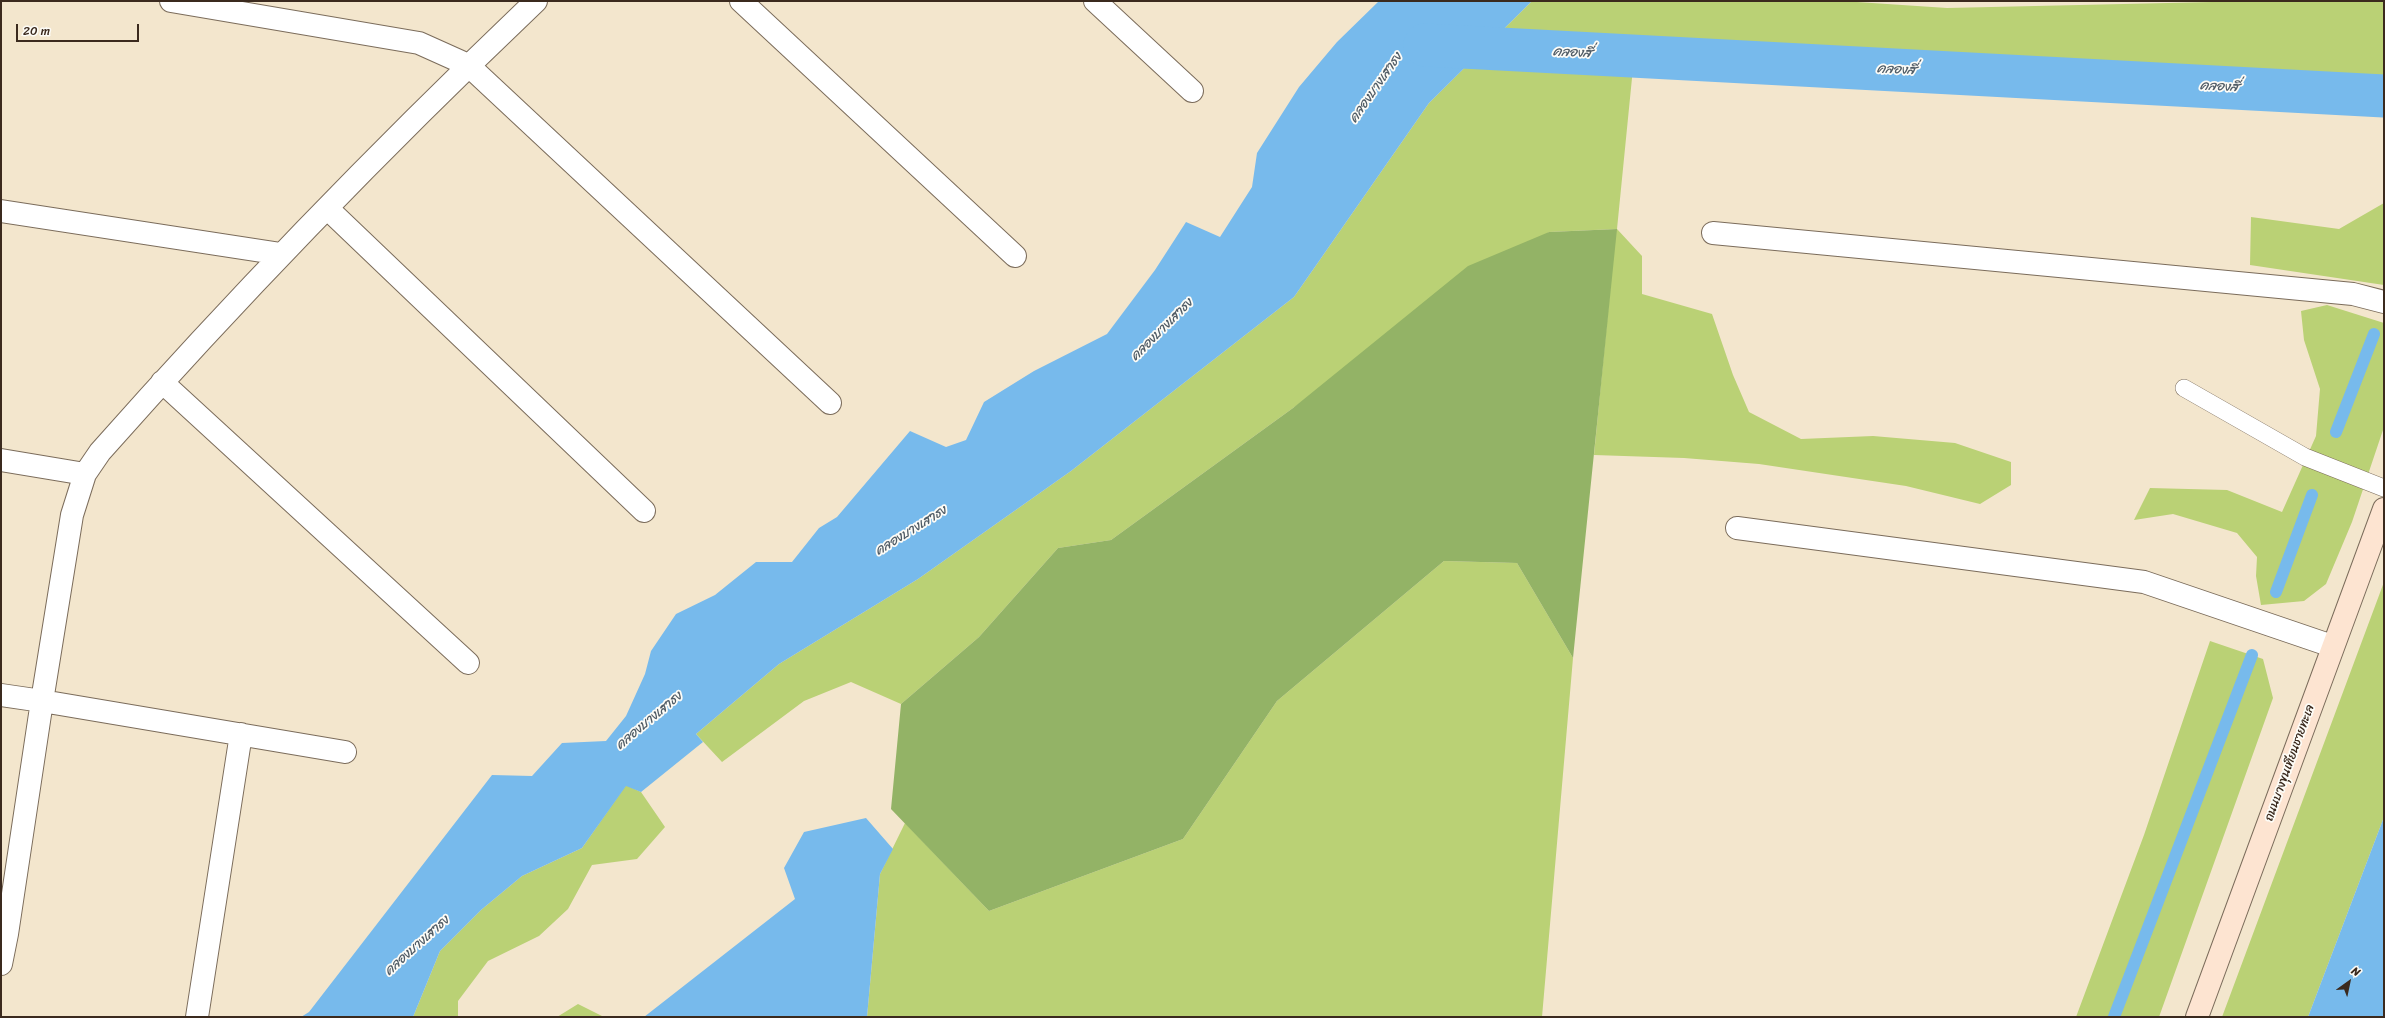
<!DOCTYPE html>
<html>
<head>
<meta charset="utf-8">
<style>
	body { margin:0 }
	#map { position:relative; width:2385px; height:1018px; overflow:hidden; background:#f3e6cd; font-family:Sriracha,sans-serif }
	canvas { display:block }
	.frame { position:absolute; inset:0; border:2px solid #3b2a1e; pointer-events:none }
	.north { position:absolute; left:2329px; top:962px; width:40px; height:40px; -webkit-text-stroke:3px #fdfcf7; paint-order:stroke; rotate:33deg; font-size:11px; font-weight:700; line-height:16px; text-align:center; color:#3b2a1e }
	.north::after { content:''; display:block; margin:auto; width:14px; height:18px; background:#3b2a1e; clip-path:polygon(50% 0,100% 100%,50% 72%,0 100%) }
	.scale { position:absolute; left:16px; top:24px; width:123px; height:18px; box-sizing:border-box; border:2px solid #3b2a1e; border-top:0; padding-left:5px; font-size:12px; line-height:14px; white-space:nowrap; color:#3b2a1e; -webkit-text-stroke:3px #fdfcf7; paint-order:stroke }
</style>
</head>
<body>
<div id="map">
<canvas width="2385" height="1018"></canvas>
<div class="frame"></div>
<div class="north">N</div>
<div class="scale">20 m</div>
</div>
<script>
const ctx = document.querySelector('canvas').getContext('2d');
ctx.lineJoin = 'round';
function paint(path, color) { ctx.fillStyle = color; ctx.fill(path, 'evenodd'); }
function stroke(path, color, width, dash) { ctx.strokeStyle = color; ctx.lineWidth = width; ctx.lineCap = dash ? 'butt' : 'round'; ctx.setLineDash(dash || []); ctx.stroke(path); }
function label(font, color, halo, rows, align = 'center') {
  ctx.font = font + ' Sriracha,"Playpen Sans Thai",sans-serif'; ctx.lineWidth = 3.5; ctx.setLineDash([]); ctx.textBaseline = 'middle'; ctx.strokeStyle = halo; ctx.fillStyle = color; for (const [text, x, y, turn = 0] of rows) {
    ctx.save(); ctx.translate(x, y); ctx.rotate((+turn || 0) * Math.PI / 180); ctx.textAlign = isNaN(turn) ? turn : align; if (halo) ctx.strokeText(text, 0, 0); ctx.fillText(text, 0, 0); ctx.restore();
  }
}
const green = new Path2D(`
	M1532 1H1842L1947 8 2256 1H2384V116L2196 97 1633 68 1617 229 1642 256V294L1712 314 1733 375 1749 412 1801 439 1873 436 1955 443 2011 462V485L1980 504 1906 486 1759 464 1684 458 1594 455 1616 229 1549 232 1293 408 1111 540 1058 548 979 637 901 704 851 682 804 701 722 762 696 734 779 664 918 579 1071 471 1294 297 1429 103Z
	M2384 203V285L2250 265 2251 217 2339 229Z
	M2327 305 2384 323V427L2352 522 2326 584 2304 601 2261 605 2256 576 2257 557 2237 533 2173 514 2134 520 2150 488 2227 490 2282 512 2316 436 2320 389 2304 340 2301 311Z
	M1444 561 1517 563 1573 658 1542 1017H867L880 874 905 823 989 911 1183 839 1277 701Z
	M2384 582V817L2308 1017H2222Z
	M2210 641 2263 659 2273 698 2159 1017H2076L2144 835Z
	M626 785 641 792 665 827 637 859 592 865 568 909 539 936 488 961 458 1001V1017H413L440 951 481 910 522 876 582 848Z
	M578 1004 604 1017H557Z`);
const forest = new Path2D(`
	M1617 229 1573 658 1517 563 1444 561 1277 701 1183 839 989 911 891 809 901 704 979 637 1058 548 1111 540 1293 408 1468 266 1549 232Z`);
const water = new Path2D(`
	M1379 1H1532L1429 103 1294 297 1071 471 918 579 779 664 696 734 703 742 641 792 626 786 582 848 522 876 481 910 440 951 413 1017H301L309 1012 492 775 532 776 562 743 606 741 626 716 645 674 651 651 676 614 715 595 756 562H792L819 528 837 517 910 431 946 447 966 440 984 402 1034 371 1107 334 1155 270 1186 222 1220 237 1252 187 1257 153 1299 87 1337 42Z
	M2384 817V1017H2308Z
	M866 818 893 849 880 874 867 1017H644L795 899 784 868 804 832Z`);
const stream = new Path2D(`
	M2336 432 2374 334
	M2276 592 2312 495
	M2114 1017 2252 655`);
const canal = new Path2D(`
	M1425 45 2384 96`);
const service = new Path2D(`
	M2184 388 2305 457 2384 488`);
const minor = new Path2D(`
	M171 1 419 43 468 65 830 403
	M741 1 1015 256
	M1095 1 1192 91
	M328 209 644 511
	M1 211 281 254
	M1713 233 2353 294 2384 302
	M162 382 468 663
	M1 460 85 474
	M1737 528 2144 582 2332 646
	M1 695 42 701 72 515 85 474 100 452C239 295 385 145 536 1
	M1 933 7 934 42 701 345 752
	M1 964 7 934
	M197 1017 241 734`);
const secondary = new Path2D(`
	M2197 1017 2384 509`);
const streetNames = [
	["ถนนบางขุนเทียนชายทะเล",2290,763,-70]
];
const waterNames = [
	["คลองสี่",1572,53,3],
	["คลองสี่",1896,70,3],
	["คลองสี่",2219,87,3],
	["คลองบางเสาธง",1376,88,-55],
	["คลองบางเสาธง",1162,330,-45],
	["คลองบางเสาธง",911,531,-32],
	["คลองบางเสาธง",649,721,-40],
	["คลองบางเสาธง",417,946,-42]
];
paint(green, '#bad175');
paint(forest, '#93b366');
paint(water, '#77baec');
stroke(stream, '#77baec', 12);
stroke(canal, '#77baec', 43);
stroke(service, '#7b6c5b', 18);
stroke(minor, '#7b6c5b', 24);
stroke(secondary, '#7b6c5b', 24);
stroke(service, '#fff', 17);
stroke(minor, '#fff', 22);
stroke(secondary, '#fde4d1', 22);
label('12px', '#3b2a1e', '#fdfcf7', streetNames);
label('italic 13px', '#505c66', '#fdfcf7', waterNames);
</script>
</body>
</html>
